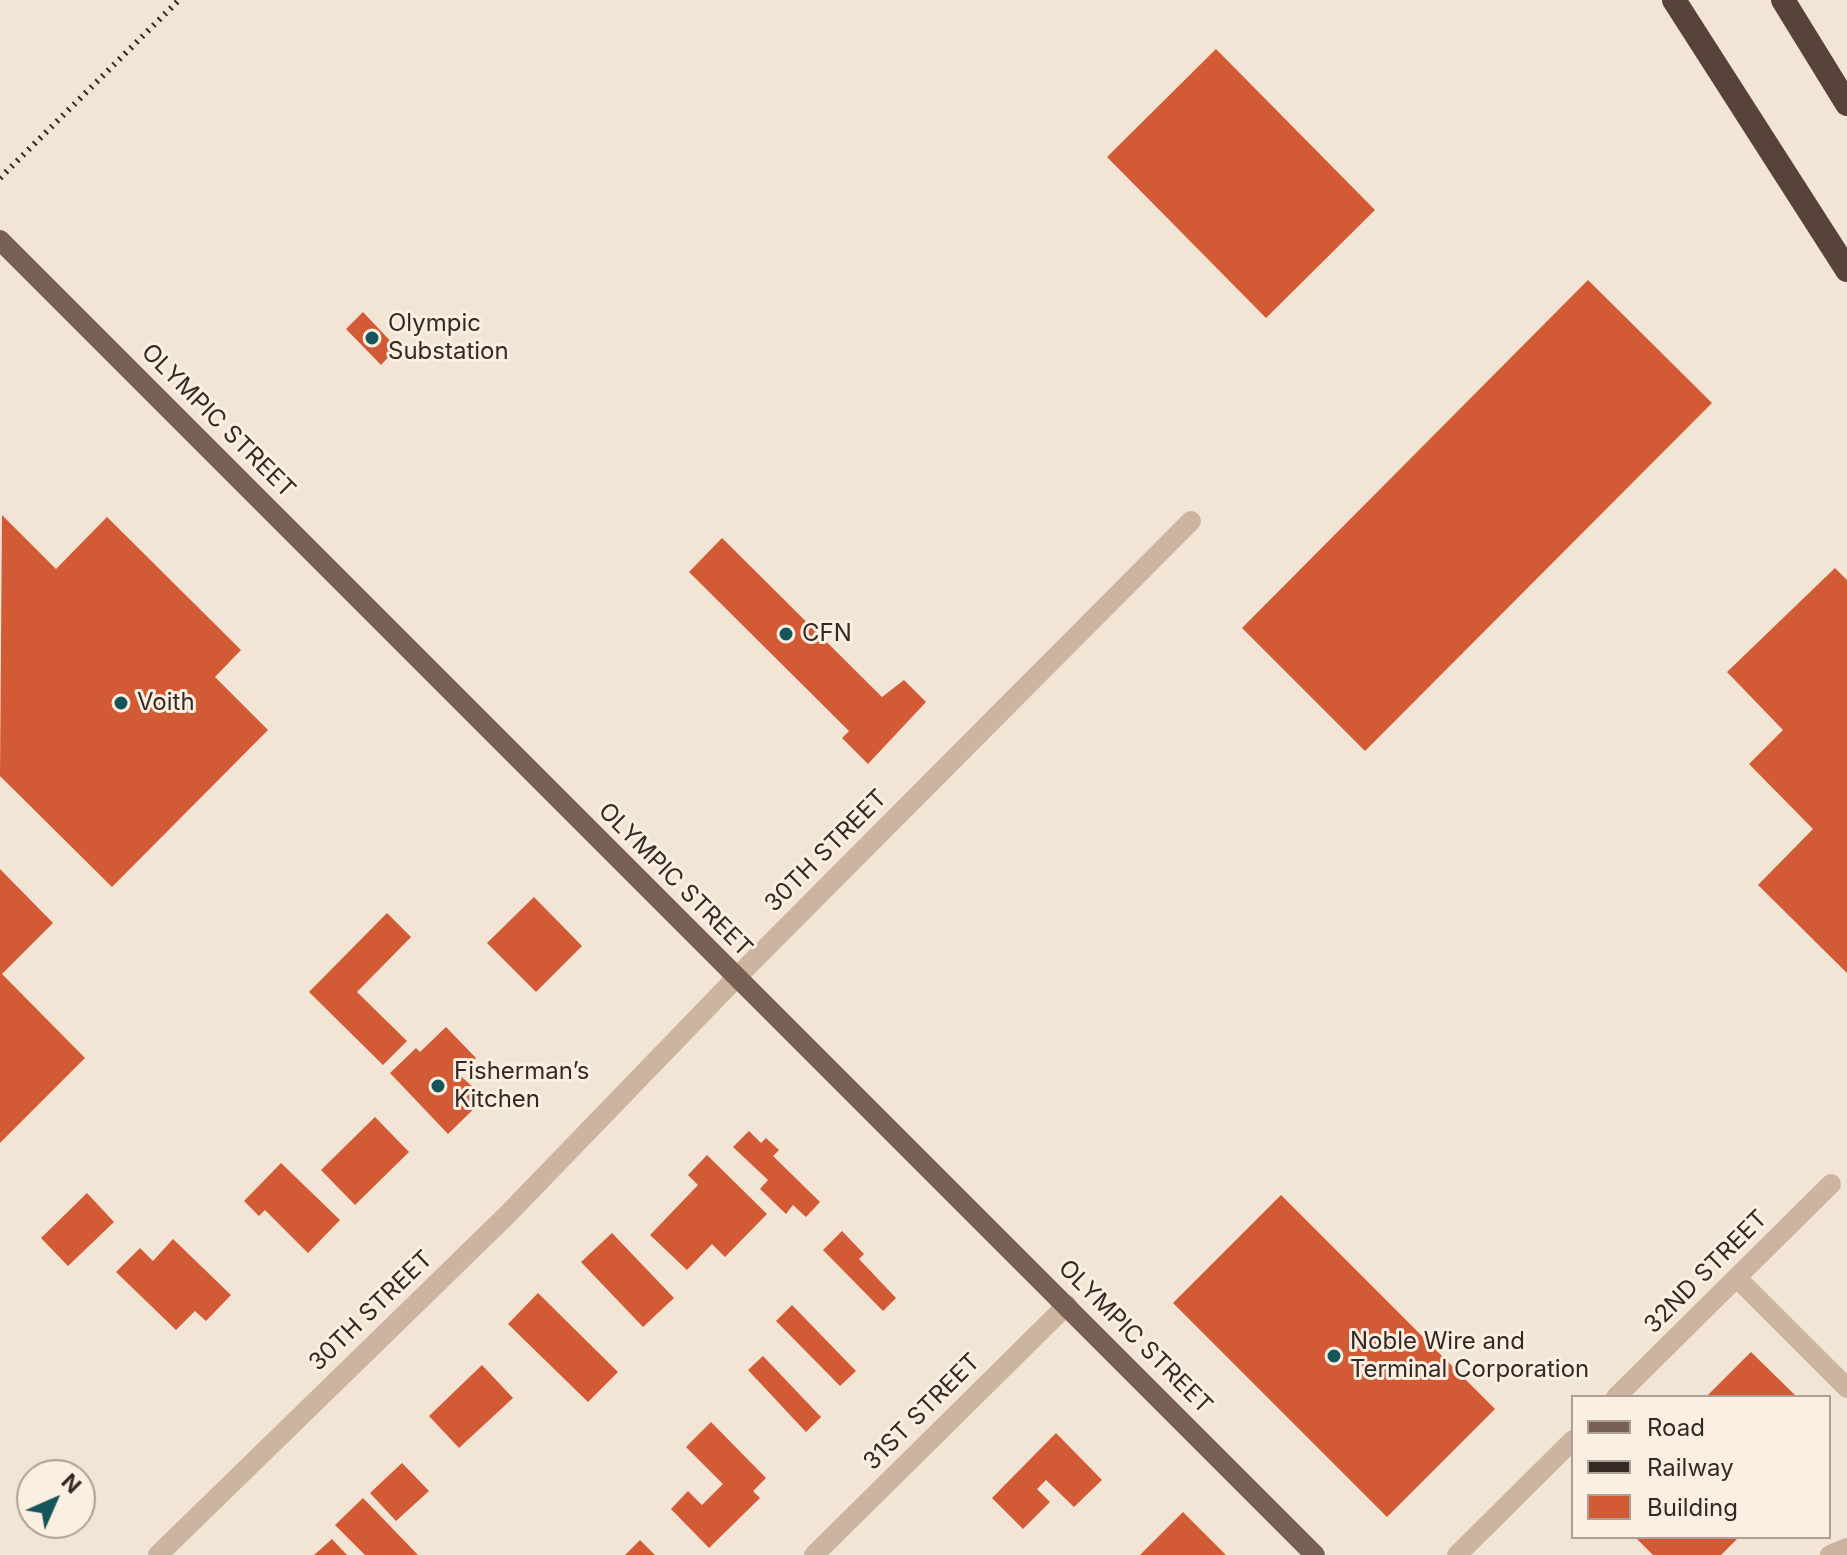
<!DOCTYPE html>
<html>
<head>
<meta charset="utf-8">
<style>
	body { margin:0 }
	#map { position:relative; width:1847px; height:1555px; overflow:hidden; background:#f3e5d5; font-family:Inter,sans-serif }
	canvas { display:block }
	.legend { position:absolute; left:1571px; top:1395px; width:260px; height:144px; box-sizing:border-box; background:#fbefe2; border:2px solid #aca096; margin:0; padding:10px 14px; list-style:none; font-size:24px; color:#352924 }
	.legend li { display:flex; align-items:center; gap:16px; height:40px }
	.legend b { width:40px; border:2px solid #aca096 }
	.north { position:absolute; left:16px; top:1459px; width:80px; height:80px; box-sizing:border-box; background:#fbefe2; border:2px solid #aca096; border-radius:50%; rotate:45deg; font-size:22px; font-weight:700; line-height:32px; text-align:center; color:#352924 }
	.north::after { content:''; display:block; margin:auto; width:28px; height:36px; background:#16565a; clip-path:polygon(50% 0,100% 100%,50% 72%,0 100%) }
</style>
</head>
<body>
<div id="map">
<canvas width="1847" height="1555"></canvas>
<ul class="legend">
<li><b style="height:10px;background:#796054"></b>Road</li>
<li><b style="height:10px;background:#352924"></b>Railway</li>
<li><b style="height:22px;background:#d25a35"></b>Building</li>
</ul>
<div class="north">N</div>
</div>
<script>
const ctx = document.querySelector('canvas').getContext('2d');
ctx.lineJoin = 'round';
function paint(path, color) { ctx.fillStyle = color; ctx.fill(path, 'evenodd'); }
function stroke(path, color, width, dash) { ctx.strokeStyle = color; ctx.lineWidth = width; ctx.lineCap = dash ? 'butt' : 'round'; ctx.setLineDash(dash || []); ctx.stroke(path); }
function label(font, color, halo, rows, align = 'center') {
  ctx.font = font + ' Inter,sans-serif'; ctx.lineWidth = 6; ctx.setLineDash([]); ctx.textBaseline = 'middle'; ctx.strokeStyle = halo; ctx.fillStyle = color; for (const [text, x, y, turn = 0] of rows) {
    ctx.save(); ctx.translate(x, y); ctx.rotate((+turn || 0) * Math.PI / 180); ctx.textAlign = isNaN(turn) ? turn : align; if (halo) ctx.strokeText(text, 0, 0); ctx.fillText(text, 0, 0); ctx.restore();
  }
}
const building = new Path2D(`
	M1216 49 1375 210 1266 318 1107 157Z
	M1588 280 1712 403 1365 751 1242 628Z
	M363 312 397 348 381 365 346 329Z
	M2 515 56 569 107 517 241 650 215 677 268 730 112 887 0 776Z
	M722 538 882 697 904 680 926 702 868 764 842 738 849 731 689 572Z
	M1835 568 1847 580V973L1758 885 1813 829 1749 764 1783 730 1727 672Z
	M0 869 53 923 2 974 85 1058 0 1143Z
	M534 897 582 946 536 992 487 943Z
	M387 913 411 937 357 992 407 1041 383 1065 309 992Z
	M446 1027 476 1058 468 1066 463 1062 454 1070 485 1098 448 1134 390 1073 416 1048 420 1052Z
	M375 1117 409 1152 355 1205 321 1170Z
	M749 1131 761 1143 766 1138 779 1150 773 1156 820 1202 806 1217 793 1205 786 1214 760 1189 768 1180 733 1147Z
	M707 1155 767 1214 725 1257 712 1244 687 1270 650 1235 698 1185 688 1175Z
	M281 1163 340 1220 308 1253 265 1210 259 1216 244 1201Z
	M87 1193 114 1222 68 1266 41 1238Z
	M1281 1195 1495 1409 1387 1517 1173 1303Z
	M842 1231 864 1254 859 1259 896 1298 883 1311 823 1250Z
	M612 1233 674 1298 643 1327 581 1262Z
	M173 1239 231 1295 206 1321 195 1311 176 1330 116 1272 140 1248 153 1261Z
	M538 1293 618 1372 588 1402 508 1324Z
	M792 1305 856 1371 840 1386 776 1321Z
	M1751 1352 1797 1397H1706Z
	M763 1356 821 1417 806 1432 748 1370Z
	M482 1365 513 1398 459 1448 429 1416Z
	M711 1422 766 1478 753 1491 760 1498 709 1548 671 1509 688 1491 702 1505 723 1484 686 1447Z
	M1056 1433 1102 1480 1074 1507 1046 1480 1037 1489 1050 1502 1023 1529 992 1498Z
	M402 1463 429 1491 396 1521 370 1493Z
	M363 1498 418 1555H365L335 1525Z
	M1183 1512 1226 1555H1140Z
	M1635 1537H1739L1721 1555H1653Z
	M332 1539 347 1555H314Z
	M640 1540 655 1555H625Z`);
const minor = new Path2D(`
	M1737 1278 1847 1388
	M1616 1397 1831 1184
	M158 1555 507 1215 736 978 1191 521
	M814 1555 1067 1305
	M1457 1555 1573 1440
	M1830 1555 1847 1548`);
const major = new Path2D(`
	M0 240 1315 1555`);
const highway = new Path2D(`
	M1674 0 1847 270
	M1783 0 1847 104`);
const rail = new Path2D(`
	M0 178 179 0`);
const markers = [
	[372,338,8,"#16565a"],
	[786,634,8,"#16565a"],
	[121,703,8,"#16565a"],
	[438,1086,8,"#16565a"],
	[1334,1356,8,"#16565a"]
];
const poiNames = [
	["Olympic",388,324],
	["Substation",388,352],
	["CFN",802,634],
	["Voith",137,703],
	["Fisherman’s",454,1072],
	["Kitchen",454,1100],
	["Noble Wire and",1350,1342],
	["Terminal Corporation",1350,1370]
];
const streetNames = [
	["OLYMPIC STREET",218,421,45],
	["30TH STREET",826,851,-45],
	["OLYMPIC STREET",675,880,45],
	["32ND STREET",1706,1272,-45],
	["30TH STREET",371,1311,-44],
	["OLYMPIC STREET",1135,1337,45],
	["31ST STREET",922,1412,-45]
];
paint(building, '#d25a35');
stroke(minor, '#ccb4a1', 20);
stroke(major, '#796054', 20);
stroke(highway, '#57433a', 24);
stroke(rail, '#352924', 6, [2, 6]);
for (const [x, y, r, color] of markers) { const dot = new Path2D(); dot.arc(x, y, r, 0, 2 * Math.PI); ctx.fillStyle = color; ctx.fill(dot); stroke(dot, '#fbefe2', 3); }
label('24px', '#352924', '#fbefe2', poiNames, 'left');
label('24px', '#352924', '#fbefe2', streetNames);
</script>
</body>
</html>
